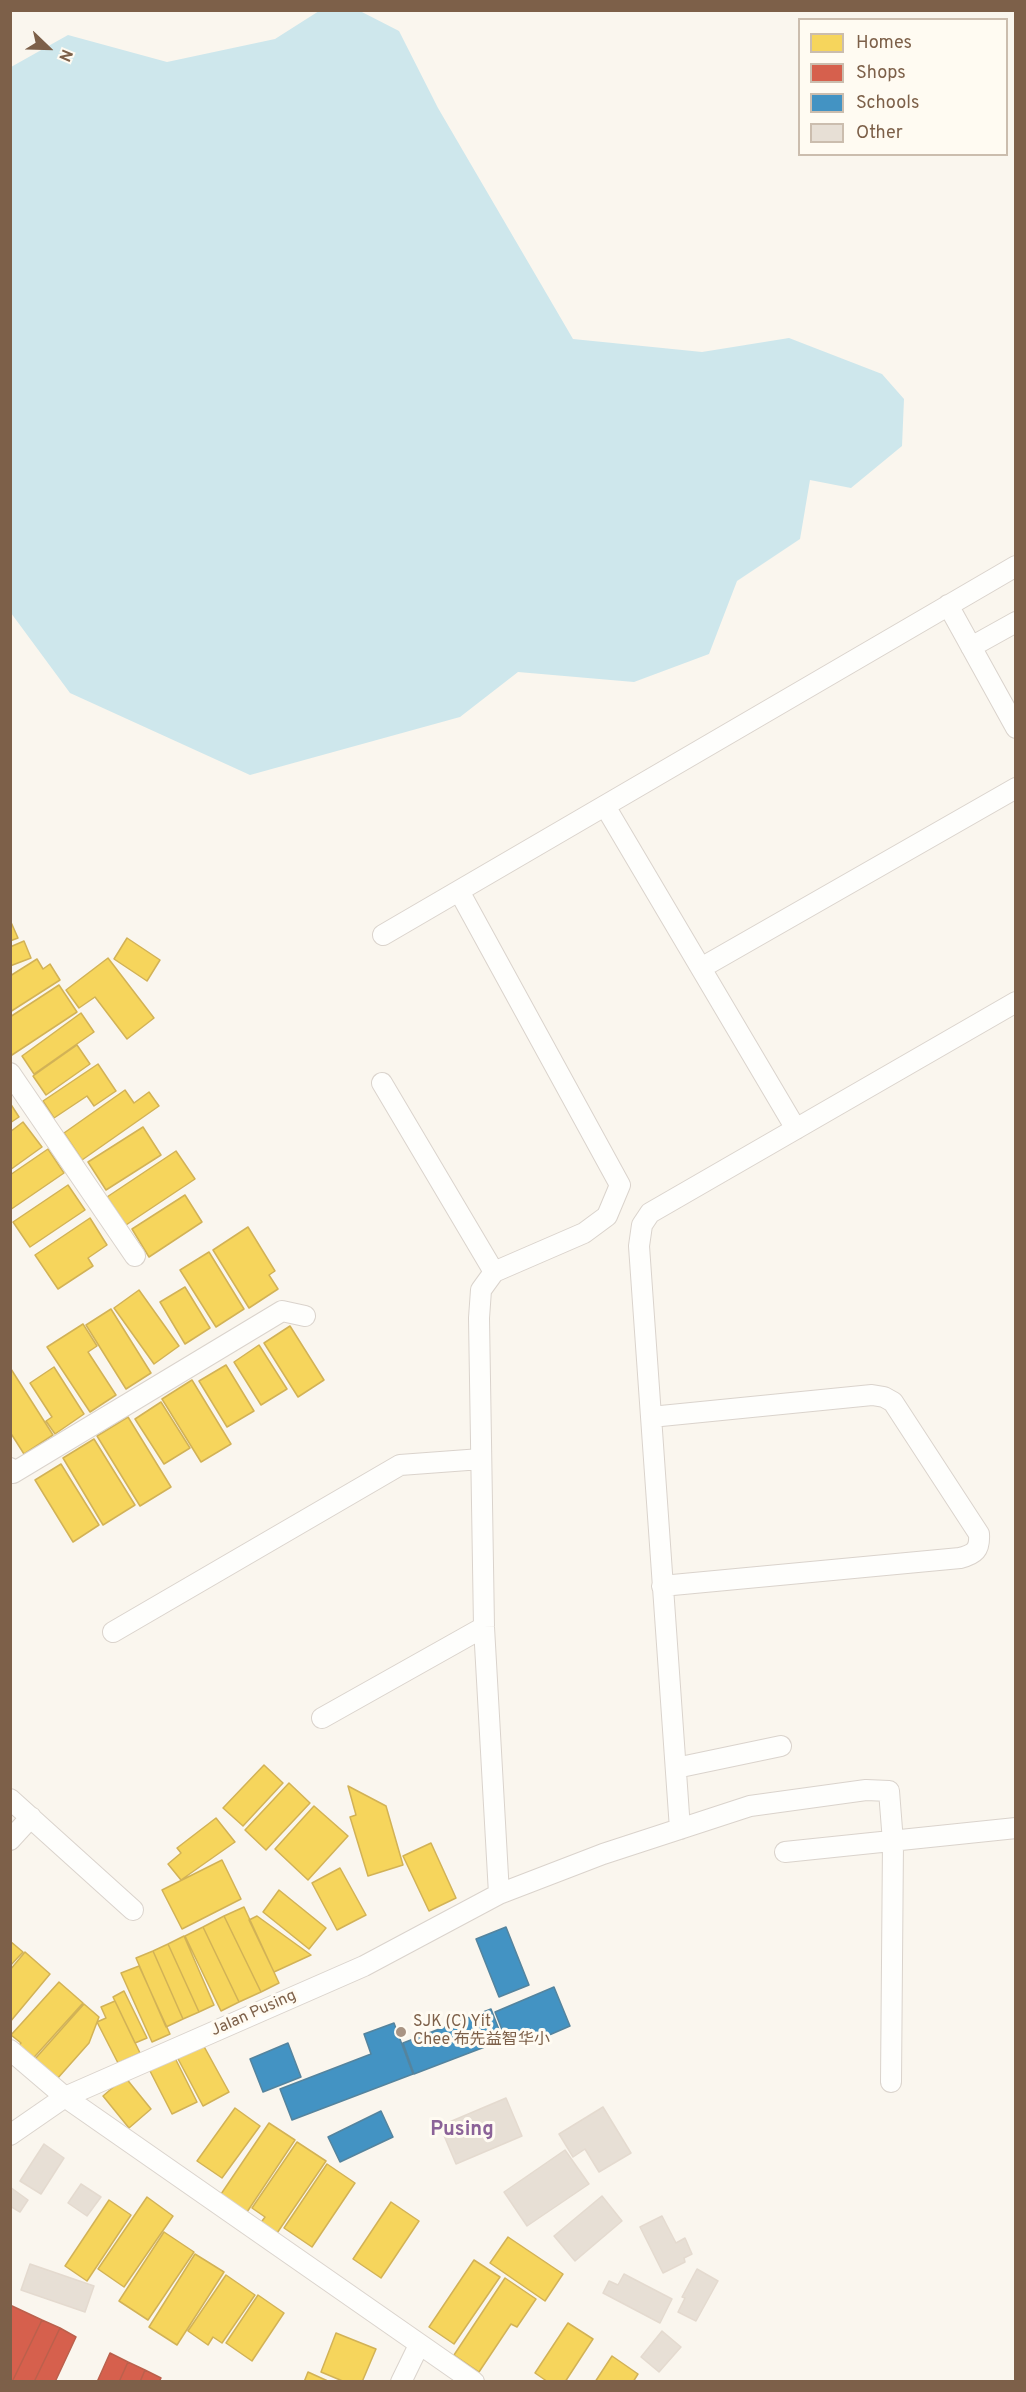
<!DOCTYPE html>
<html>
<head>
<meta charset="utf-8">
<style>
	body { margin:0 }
	#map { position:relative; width:1026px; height:2392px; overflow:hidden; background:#faf6ee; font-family:Overpass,sans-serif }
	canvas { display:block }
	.frame { position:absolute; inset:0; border:12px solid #7d6049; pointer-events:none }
	.legend { position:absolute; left:798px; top:18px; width:210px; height:138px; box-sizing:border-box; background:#fffbf2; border:2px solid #cbbdae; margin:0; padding:8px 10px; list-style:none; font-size:18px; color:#7d6049 }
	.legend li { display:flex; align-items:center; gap:12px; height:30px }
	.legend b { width:30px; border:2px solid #cbbdae }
	.north { position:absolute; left:18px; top:18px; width:60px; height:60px; -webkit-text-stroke:4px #fffbf2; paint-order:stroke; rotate:113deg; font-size:16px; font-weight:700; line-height:24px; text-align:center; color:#7d6049 }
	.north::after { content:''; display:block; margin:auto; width:21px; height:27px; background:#7d6049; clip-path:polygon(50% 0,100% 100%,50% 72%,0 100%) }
</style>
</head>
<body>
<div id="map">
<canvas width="1026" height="2392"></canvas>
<div class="frame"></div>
<ul class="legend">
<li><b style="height:16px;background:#f6d55c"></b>Homes</li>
<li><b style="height:16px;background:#d6604d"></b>Shops</li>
<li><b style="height:16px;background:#4393c3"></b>Schools</li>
<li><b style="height:16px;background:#e7dfd5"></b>Other</li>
</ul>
<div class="north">N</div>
</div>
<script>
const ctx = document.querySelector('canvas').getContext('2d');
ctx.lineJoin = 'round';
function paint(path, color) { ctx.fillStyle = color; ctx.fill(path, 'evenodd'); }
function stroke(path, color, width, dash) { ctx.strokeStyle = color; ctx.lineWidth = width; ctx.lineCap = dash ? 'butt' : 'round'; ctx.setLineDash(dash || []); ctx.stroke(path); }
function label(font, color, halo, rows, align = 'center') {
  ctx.font = font + ' Overpass,"Noto Sans SC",sans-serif'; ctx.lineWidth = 6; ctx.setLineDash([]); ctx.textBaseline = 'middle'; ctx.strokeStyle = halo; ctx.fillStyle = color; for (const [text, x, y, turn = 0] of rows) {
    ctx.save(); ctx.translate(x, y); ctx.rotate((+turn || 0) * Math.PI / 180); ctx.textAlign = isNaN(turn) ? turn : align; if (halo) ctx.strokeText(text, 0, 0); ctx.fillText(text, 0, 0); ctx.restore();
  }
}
const water = new Path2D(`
	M319 11H360L399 31 438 108 573 339 702 352 789 338 882 374 904 399 902 446 851 488 810 480 800 539 737 581 709 654 634 682 518 672 460 717 250 775 70 693 11 613V67L68 35 167 62 275 39Z`);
const homes = new Path2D(`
	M10 920 18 938 10 941Z
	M127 938 160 960 147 981 114 959Z
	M24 941 31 958 10 966V947Z
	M108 958 154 1018 127 1039 95 997 79 1008 66 990Z
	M37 959 43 969 50 964 60 980 10 1012V976Z
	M59 985 77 1012 12 1055 10 1052V1017Z
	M81 1013 94 1032 34 1074 22 1056Z
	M77 1045 90 1064 46 1095 33 1076Z
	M98 1064 116 1091 94 1106 87 1096 54 1118 43 1101Z
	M125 1090 134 1103 149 1092 159 1106 82 1160 64 1133Z
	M10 1103 19 1117 10 1123Z
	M23 1122 42 1147 10 1170V1132Z
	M143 1127 161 1155 106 1190 88 1162Z
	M48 1149 64 1173 10 1210V1175Z
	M176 1151 195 1179 126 1225 107 1197Z
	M68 1185 85 1210 30 1247 13 1222Z
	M185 1195 202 1222 149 1257 132 1229Z
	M90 1218 107 1245 88 1258 93 1266 58 1289 35 1255Z
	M248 1227 275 1271 269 1275 278 1289 249 1308 213 1250Z
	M209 1252 244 1309 216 1327 180 1270Z
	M185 1287 210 1328 185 1344 160 1302Z
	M139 1290 179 1346 154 1364 114 1308Z
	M111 1309 151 1373 126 1389 86 1325Z
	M83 1324 97 1346 88 1352 116 1395 90 1412 47 1347Z
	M290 1326 324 1380 298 1397 264 1343Z
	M259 1345 287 1389 261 1405 234 1362Z
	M226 1365 254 1411 227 1427 199 1381Z
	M54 1367 84 1414 55 1434 46 1421 52 1417 30 1383Z
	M11 1369 53 1435 24 1454 10 1432Z
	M192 1380 231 1444 201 1462 162 1399Z
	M161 1402 190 1448 164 1464 135 1419Z
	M128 1417 171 1487 140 1506 97 1436Z
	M94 1439 135 1505 103 1525 63 1458Z
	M61 1464 99 1525 73 1542 35 1480Z
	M264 1765 283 1783 243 1826 223 1808Z
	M289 1783 310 1803 266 1850 245 1830Z
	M348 1786 386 1806 403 1865 368 1876 350 1817 356 1815Z
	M314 1806 348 1836 308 1880 275 1849Z
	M216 1818 235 1842 181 1880 168 1864 181 1853 177 1848Z
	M431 1843 456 1898 429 1911 403 1856Z
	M222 1860 241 1899 182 1929 162 1890Z
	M340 1868 366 1915 337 1930 312 1883Z
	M279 1890 326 1928 309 1949 263 1912Z
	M244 1907 279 1983 261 1992 224 1916Z
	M224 1916 261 1992 239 2002 203 1927Z
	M257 1916 311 1955 274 1972 249 1920Z
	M203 1927 239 2002 221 2011 185 1936Z
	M184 1936 214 2005 199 2012 168 1944Z
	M10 1941 23 1952 10 1966Z
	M168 1944 199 2012 183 2019 153 1951Z
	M153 1951 183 2019 166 2027 136 1958Z
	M25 1952 50 1974 10 2022V1970Z
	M139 1966 170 2034 152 2042 121 1973Z
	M59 1982 83 2003 28 2064 14 2051 21 2043 11 2035Z
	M124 1991 147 2038 135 2043 113 1997Z
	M115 2001 140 2053 118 2063 97 2022 106 2018 101 2007Z
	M84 2004 99 2017 89 2043 57 2079 35 2059Z
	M201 2041 229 2092 203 2106 176 2055Z
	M174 2056 197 2102 172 2114 149 2069Z
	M125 2077 151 2109 129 2128 103 2096Z
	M235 2108 260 2126 222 2178 197 2161Z
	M269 2123 295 2140 243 2218 217 2200Z
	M297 2142 326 2161 273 2239 257 2228 265 2217 252 2208Z
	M327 2164 355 2183 312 2247 284 2228Z
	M147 2197 173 2216 124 2287 98 2269Z
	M109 2200 131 2215 87 2281 65 2266Z
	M391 2202 419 2221 381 2278 353 2259Z
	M164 2232 194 2252 148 2320 119 2301Z
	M508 2237 563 2274 545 2301 490 2263Z
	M195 2254 224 2272 177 2345 149 2327Z
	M474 2260 500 2277 454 2344 429 2327Z
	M226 2275 255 2295 222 2343 213 2337 208 2345 188 2331Z
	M505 2278 536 2299 517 2327 511 2324 479 2372 454 2355Z
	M258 2295 284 2313 252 2361 226 2343Z
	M568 2323 593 2339 565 2382H548L535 2373Z
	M336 2333 376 2349 362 2382H345L321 2372Z
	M612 2356 638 2374 633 2382H595Z
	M308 2372 330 2382H304Z`);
const shops = new Path2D(`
	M10 2305 42 2320 12 2382H10Z
	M42 2320 60 2328 34 2382H12Z
	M60 2328 76 2337 55 2382H34Z
	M110 2353 128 2362 119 2382H97Z
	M128 2362 145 2370 140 2382H119Z
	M145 2370 161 2378 159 2382H140Z`);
const schools = new Path2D(`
	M506 1927 529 1985 499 1997 476 1939Z
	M554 1987 570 2026 533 2042 530 2036 508 2045 495 2012Z
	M491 2009 503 2040 414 2074 403 2043Z
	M394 2023 413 2074 292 2120 280 2089 371 2054 364 2034Z
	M288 2043 301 2077 263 2092 250 2059Z
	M381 2111 393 2137 340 2162 328 2137Z`);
const building = new Path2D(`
	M506 2098 522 2136 456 2164 440 2126Z
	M603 2107 631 2153 599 2172 585 2149 573 2157 559 2134Z
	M44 2144 64 2158 41 2194 20 2181Z
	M565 2150 589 2184 527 2226 504 2192Z
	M81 2184 101 2197 87 2216 68 2203Z
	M10 2187 28 2200 20 2212 10 2206Z
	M602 2196 622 2221 575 2261 554 2236Z
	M662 2216 676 2243 685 2238 692 2254 684 2258 685 2262 663 2273 640 2227Z
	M30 2264 94 2286 85 2312 21 2290Z
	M697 2269 718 2281 696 2321 678 2312 685 2298 682 2297Z
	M624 2274 672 2299 660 2323 603 2293 609 2281 618 2285Z
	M662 2331 681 2347 659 2372 641 2357Z`);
const minor = new Path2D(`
	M948 605 1016 728
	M971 647 1016 622
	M605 806 796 1129
	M459 891 620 1185 607 1216 584 1233 494 1272 481 1290 479 1318 484 1627 499 1894
	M383 935 1016 566
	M701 968 1016 788
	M10 1073 135 1256
	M382 1083 494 1272
	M651 1417 872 1395 884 1397 893 1402 979 1534C980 1550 975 1554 960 1558L662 1586
	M10 1468 13 1473 282 1311 305 1316
	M113 1632 400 1465 481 1459
	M322 1718 484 1627
	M676 1768 781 1746
	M10 1799 133 1910
	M680 1829 639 1246 642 1225 650 1213 1016 1002
	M10 1840 31 1817
	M785 1852 1016 1828
	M10 2050 65 2097 474 2382
	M10 2135 65 2097 364 1966 499 1894 603 1854 750 1806 866 1790 889 1791 893 1842 891 2082
	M401 2382 419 2345`);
const markers = [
	[401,2032,6,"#a99483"]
];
const streetNames = [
	["Jalan Pusing",254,2014,-24]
];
const poiNames = [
	["SJK (C) Yit",413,2023],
	["Chee 布先益智华小",413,2041]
];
const quarterNames = [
	["Pusing",462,2131]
];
paint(water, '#cee7ec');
paint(homes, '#f6d55c');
stroke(homes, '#d2b256', 1.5);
paint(shops, '#d6604d');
stroke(shops, '#bb604c', 1.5);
paint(schools, '#4393c3');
stroke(schools, '#54849e', 1.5);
paint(building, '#e7dfd5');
stroke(building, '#e4dacf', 1.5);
stroke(minor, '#dad3cc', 22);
stroke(minor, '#fefefc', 20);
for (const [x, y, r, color] of markers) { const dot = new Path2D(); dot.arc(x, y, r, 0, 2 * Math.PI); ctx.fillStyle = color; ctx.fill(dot); stroke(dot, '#fffbf2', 2); }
label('16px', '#7d6049', '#fffbf2', streetNames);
label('16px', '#7d6049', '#fffbf2', poiNames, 'left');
label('bold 20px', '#8b6298', '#fffbf2', quarterNames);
</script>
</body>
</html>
